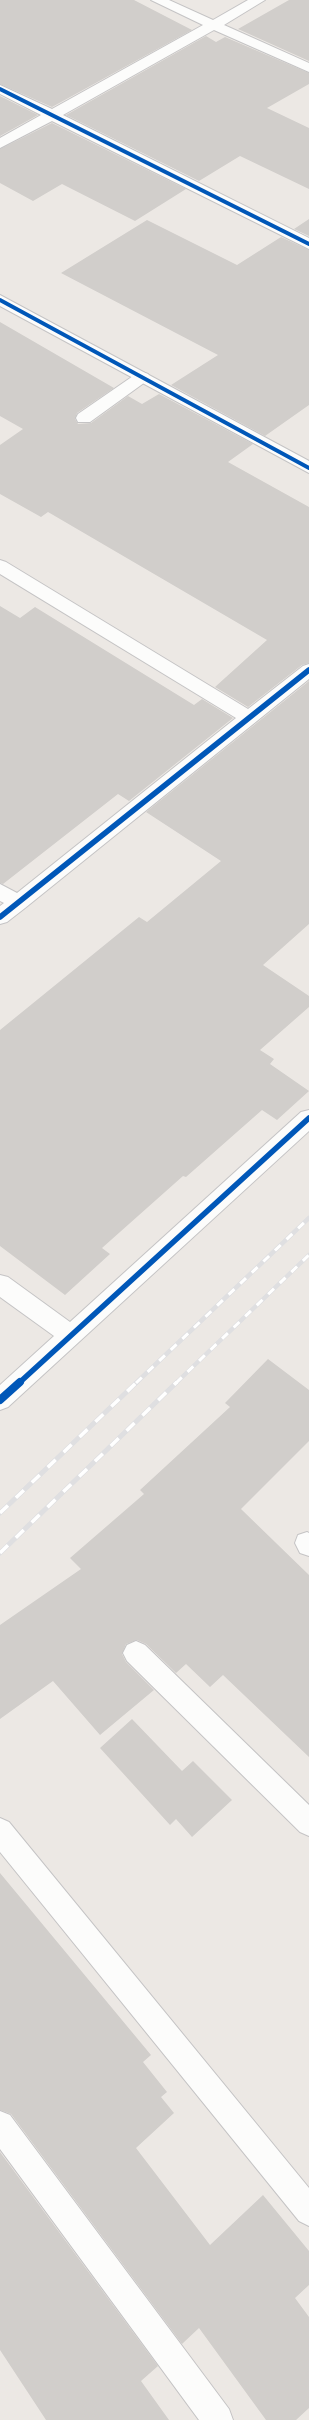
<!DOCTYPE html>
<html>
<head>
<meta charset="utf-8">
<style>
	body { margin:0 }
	canvas { display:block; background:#ece8e4 }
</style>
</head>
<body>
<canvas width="309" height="2420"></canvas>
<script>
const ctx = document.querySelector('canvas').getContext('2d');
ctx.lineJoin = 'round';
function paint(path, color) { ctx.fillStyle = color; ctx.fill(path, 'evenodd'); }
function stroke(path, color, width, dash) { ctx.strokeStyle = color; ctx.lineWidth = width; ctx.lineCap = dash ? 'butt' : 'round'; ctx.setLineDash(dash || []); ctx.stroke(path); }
const building = new Path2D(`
	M0 0H134L192 30 52 107 0 84Z
	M289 0H309V61L238 29Z
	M206 36 216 42 225 37 309 73V84L267 108 309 128V189L240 156 199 181 66 115Z
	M0 96 38 115 0 136Z
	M52 123 186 189 135 221 62 184 33 201 0 183V149Z
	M309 219V236L294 229Z
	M147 220 237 265 281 237 309 250V405L265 436 171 385 218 355 61 273Z
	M0 322 114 388 77 413 75 419 78 424 91 423 128 396 142 404 159 394 253 444 228 462 309 507V663L302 665 248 707 215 687 267 640 48 512 41 517 0 494V445L23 429 0 416Z
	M0 606 20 618 35 607 194 705 202 699 233 718 129 801 118 794 3 884 0 883Z
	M309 681V924L263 965 309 996V1007L260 1050 274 1059 270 1064 309 1091 277 1120 262 1110 186 1177 183 1176 102 1248 110 1254 65 1295 0 1246V1030L139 917 147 922 221 861 146 812Z
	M268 1359 309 1390V1441L241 1509 309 1575V1757L223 1675 210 1687 186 1664 176 1673 146 1644 137 1640 126 1644 122 1654 126 1662 154 1690 100 1735 53 1681 0 1719V1625L81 1569 70 1558 144 1494 140 1490 230 1407 225 1403Z
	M132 1719 182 1771 193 1761 232 1800 192 1837 176 1819 170 1825 100 1748Z
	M0 1873 151 2055 143 2062 167 2092 161 2097 174 2113 136 2148 210 2245 263 2195 309 2251V2285L295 2298 309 2317V2408L296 2420H266L199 2328 182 2344 11 2114 0 2110Z
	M0 2152 158 2366 141 2381 169 2420H46L0 2350Z`);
const service = new Path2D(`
	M142 372 148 374 150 377 148 380 90 422H78L76 418 78 414 136 374Z
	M307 1532 309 1533V1556L300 1553 295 1543 298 1535Z
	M136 1641 145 1645 309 1805V1836L300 1832 127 1661 123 1653 127 1645Z
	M0 1818 9 1822 309 2188V2226L299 2221 0 1852Z
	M0 2111 10 2115 229 2409 233 2420H199L0 2149Z`);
const minor = new Path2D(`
	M151 0H169L213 20 248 0H265L224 25 309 63V72L214 30 63 115 309 238V249L52 121 0 148V138L41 115 0 94V85L52 109 203 25Z
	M0 295 309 461V473L0 306Z
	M0 560 6 562 248 709 303 666 309 664V679L25 908 7 922 0 924V906L4 903 0 901V884L17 893 236 718 0 574Z
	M309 1110V1131L8 1407 0 1410V1385L54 1336 0 1297V1275L8 1277 70 1322 301 1112Z`);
const railFar1 = new Path2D(`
	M136 1383 309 1218
	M176 1383 309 1255`);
const rail = new Path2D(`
	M0 1513 137 1382
	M0 1553 177 1382`);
const cyclewayFar2 = new Path2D(`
	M0 89 309 244
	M0 300 309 468`);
const cyclewayFar1 = new Path2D(`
	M0 917 309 670
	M19 1383 309 1118`);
const cycleway = new Path2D(`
	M0 1400 20 1382`);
paint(building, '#d1cecb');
stroke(service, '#c5c4c5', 2);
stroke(minor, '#c5c4c5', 2);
paint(service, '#fcfcfb');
paint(minor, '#fcfcfb');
stroke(railFar1, '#dfdfe1', 4.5);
stroke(rail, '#dfdfe1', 5);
stroke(railFar1, '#fff', 3, [8]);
stroke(rail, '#fff', 3.5, [11]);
stroke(cyclewayFar2, '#0057b8', 4);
stroke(cyclewayFar1, '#0057b8', 5.5);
stroke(cycleway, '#0057b8', 8);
</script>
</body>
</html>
